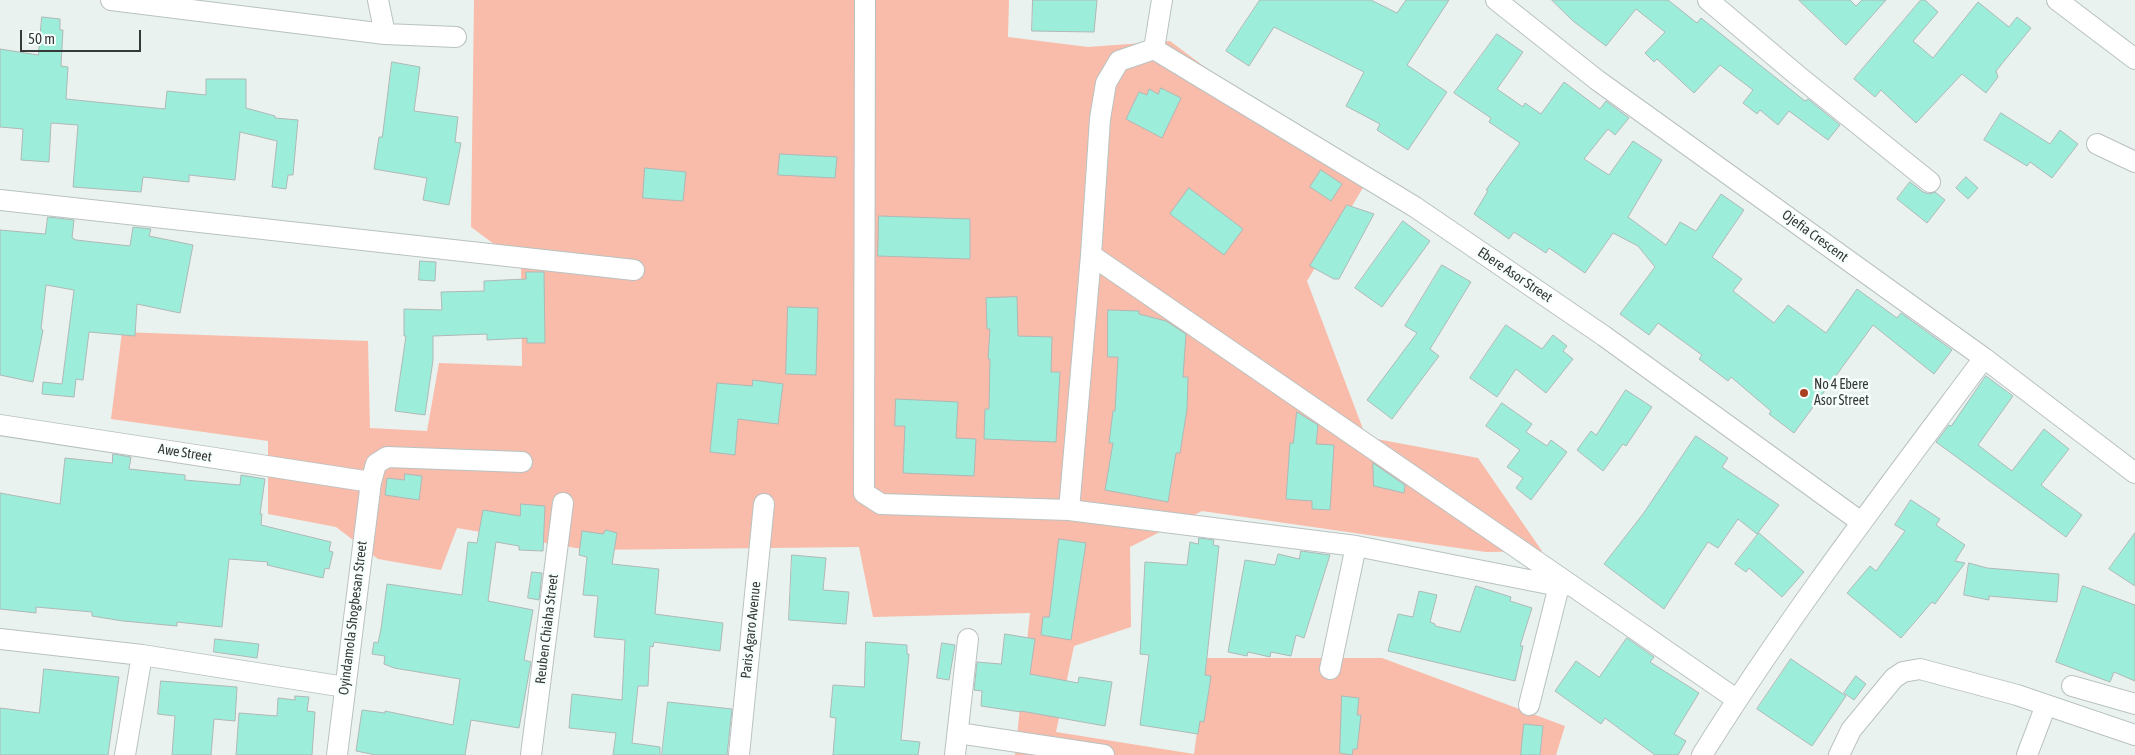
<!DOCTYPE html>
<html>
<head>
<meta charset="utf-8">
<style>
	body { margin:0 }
	#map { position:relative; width:2135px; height:755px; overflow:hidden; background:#e9f2ef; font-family:"Asap Condensed",sans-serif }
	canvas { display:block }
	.scale { position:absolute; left:20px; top:30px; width:121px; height:22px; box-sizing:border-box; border:2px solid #353938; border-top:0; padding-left:6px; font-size:15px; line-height:18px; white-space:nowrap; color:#353938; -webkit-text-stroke:4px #f7fffd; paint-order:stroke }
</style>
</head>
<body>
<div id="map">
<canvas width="2135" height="755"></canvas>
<div class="scale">50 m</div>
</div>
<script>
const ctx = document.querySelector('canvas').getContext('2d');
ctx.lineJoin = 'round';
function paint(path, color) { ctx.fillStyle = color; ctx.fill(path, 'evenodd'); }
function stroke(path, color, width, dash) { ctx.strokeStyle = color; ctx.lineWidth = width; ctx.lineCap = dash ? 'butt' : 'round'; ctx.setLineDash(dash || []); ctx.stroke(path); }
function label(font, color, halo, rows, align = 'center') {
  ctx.font = font + ' "Asap Condensed",sans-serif'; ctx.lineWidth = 5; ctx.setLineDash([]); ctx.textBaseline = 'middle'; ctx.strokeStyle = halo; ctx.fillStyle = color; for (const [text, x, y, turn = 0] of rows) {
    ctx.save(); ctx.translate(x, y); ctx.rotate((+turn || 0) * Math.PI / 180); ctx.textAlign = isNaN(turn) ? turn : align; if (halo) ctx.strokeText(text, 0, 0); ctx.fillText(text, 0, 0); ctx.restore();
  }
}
const green = new Path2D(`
	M474 0H1009L1008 37 1088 47 1170 41 1364 186 1307 281 1366 437 1478 458 1542 551 1486 552 1202 511 1130 547 1131 627 1074 646 1056 732 1194 754 1207 658H1382L1565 726 1556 755H1015L1030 613 873 617 859 547 588 550 457 528 441 570 378 559 336 527 268 514V441L111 419 122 332 368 341 370 428 427 431 439 363 522 366 521 264 471 227Z`);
const building = new Path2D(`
	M1033 0H1097L1094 32 1032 31Z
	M1260 0H1371L1397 13 1406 0H1449L1407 65 1447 92 1408 150 1377 130 1380 124 1346 106 1364 72 1274 27 1249 66 1226 51Z
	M1552 0H1668L1697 23 1701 18 1805 101 1808 99 1840 125 1828 140 1789 111 1778 125 1760 110 1757 114 1743 103 1753 90 1720 65 1694 93 1657 59 1654 62 1645 53 1665 32 1636 9 1606 46 1573 21Z
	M1799 0H1850L1856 6 1862 0H1886L1846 45Z
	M1921 0H1925L1938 12 1913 41 1933 58 1978 2 2009 27 2017 17 2031 28 1996 71 1998 77 1986 93 1962 74 1916 123 1881 90 1875 97 1854 79Z
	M42 17 60 19V30H63L61 66 68 67 66 99 165 109 167 91 206 95V79H246V108L275 116V118L298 120 293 175H288L286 189 272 187 277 141 240 132 235 180 189 175V182L143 177 141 192 73 187 78 125 51 123 49 162 21 160 23 129 0 127V49L38 55Z
	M1497 34 1523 52 1497 89 1523 107 1525 103 1541 114 1564 82 1600 109 1606 101 1629 118 1615 135 1608 129 1584 159 1609 175 1633 141 1662 160 1628 217 1666 245 1680 222 1696 231 1721 194 1744 210 1712 257 1742 279 1733 291 1774 323 1788 305 1826 333 1857 289 1897 318 1901 313 1952 350 1934 374 1873 325 1794 433 1769 414 1771 411 1731 377 1728 381 1699 359 1702 355 1658 323 1649 335 1620 314 1655 267 1638 246 1613 233 1585 273 1549 248 1546 253 1514 232 1509 239 1474 214 1488 191 1486 190 1520 143 1489 122 1491 118 1454 93Z
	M392 62 420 67 414 111 458 117 455 142 461 143 449 205 423 200 427 178 374 169 379 137H382Z
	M1161 88 1181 98 1162 138 1126 119 1139 92 1147 95 1149 89 1158 94Z
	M2001 113 2050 144 2060 130 2078 144 2052 178 2030 162 2027 166 1984 140Z
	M780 154 837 157 835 178 778 175Z
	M645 168 686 172 683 201 643 198Z
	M1321 170 1342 184 1331 201 1310 187Z
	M1966 177 1978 188 1968 199 1956 188Z
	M1910 182 1923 192 1929 194 1935 192 1945 200 1927 223 1897 199Z
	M1189 188 1243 229 1224 255 1170 214Z
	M1347 205 1374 214 1339 279H1334L1310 266Z
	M879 216 970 219V259L878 256Z
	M48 217 74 220 72 238 76 240 130 246 133 227 151 229 149 236 193 245 180 313 137 304 135 336 89 332 83 380 76 379 74 397 42 394 43 382 62 384 74 290 46 285 41 329 43 330 33 382 0 375V230L45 234Z
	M1403 221 1430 241 1382 307 1355 288Z
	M420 261 436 262 435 281 419 280Z
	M1442 265 1471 282 1430 349 1439 356 1392 419 1367 400 1417 333 1405 326Z
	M526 272H544L545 343H527V338L487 340V334L433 336V360L425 415 395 411 406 336H404V309L442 310 441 292 484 291V281L526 279Z
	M1017 297 1018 336 1052 337 1051 372H1060L1056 442 984 439 985 409H989L990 359H988L990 329H987L986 298Z
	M788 307 818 308 816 375 786 374Z
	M1108 310 1139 311V314L1166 321 1186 334 1183 377H1188L1187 409 1180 453H1176L1168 502 1105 490 1113 443H1109L1113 411H1115L1118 357H1108Z
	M1506 325 1542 349 1553 335 1567 346 1563 351 1573 359 1546 393 1516 369 1497 397 1470 378Z
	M1986 376 2013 396 1978 445 2012 471 2044 429 2069 449 2041 485 2082 515 2066 537 1936 442 1949 425 1951 426Z
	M753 380 783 384 778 424 738 419 735 455 710 452 717 383 752 386Z
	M1626 390 1652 407 1626 446 1623 444 1603 471 1577 450 1591 431 1596 435Z
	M896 399 958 402 956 438 976 439 974 476 903 473 905 426H895Z
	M1502 403 1532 424 1526 432 1547 446 1551 440 1567 452 1531 500 1516 488 1523 478 1507 467 1520 450 1486 426Z
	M1297 412 1318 425 1316 444 1334 445 1330 510 1312 509V501L1286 499 1290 443H1293Z
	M1696 436 1728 458 1722 467 1779 505 1757 534 1738 519 1718 548 1708 542 1664 609 1604 564 1643 514Z
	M113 454 131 457 129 469 185 475V480L240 485 241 475 265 479 260 514H262L261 525 331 542 329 551 333 552 329 569 325 568 323 578 267 565 268 562 229 559 222 627 177 622V626L123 621 92 616V612L36 607V613L0 609V493L60 504 65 458 112 463Z
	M1373 463 1405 485 1404 493 1374 486Z
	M405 474 422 476 419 500 385 495 387 478 404 480Z
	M1911 500 1940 519 1936 525 1965 545 1955 561 1965 563 1935 604 1932 602 1901 638 1847 593 1870 566 1876 571 1905 531 1895 525Z
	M521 504 545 506 543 551 519 550V546L496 542 488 601 533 610 524 660 531 662 519 728 471 720 465 755H376L356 751 362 710 385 713V711L453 725 460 679 394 668 384 664 385 656 372 654 374 642 378 643 381 629 387 584 462 595 468 542 477 543 483 510 520 516Z
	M606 530 617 533 612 564 659 569 655 614 723 623 720 651 654 642 653 647 650 646 648 686H638L632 743 660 747V755H613L616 733 569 728 572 694 622 700 625 640 594 637 598 596 583 595 587 557 579 555 582 531 603 534Z
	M1759 533 1804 572 1782 597 1749 568 1746 572 1735 564Z
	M2135 533V586L2109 569Z
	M1199 538 1214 540 1213 545 1219 546 1205 675 1211 676 1204 722 1200 721 1198 734 1140 725 1149 655 1140 654 1145 562 1187 565 1190 542 1198 544Z
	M1059 539 1086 543 1071 640 1041 635 1043 617H1049Z
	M1301 551 1330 555 1304 638 1296 635 1291 656 1271 652 1270 657 1248 652 1247 656 1228 652 1245 560 1275 565 1278 554 1299 559Z
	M792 555 826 558 823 590 849 592 846 624 789 620Z
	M1969 563 1987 568 2059 574 2057 602 1989 596V600L1964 595Z
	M532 572 542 573 539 600 528 598Z
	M1476 586 1511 597 1510 601 1532 608 1520 646H1523L1515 681 1388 651 1398 614 1413 617 1419 591 1437 595 1430 622 1435 624V626L1460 632Z
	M2083 586 2135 605V681L2114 672 2110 682 2056 662Z
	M1005 634 1035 639 1030 674 1078 683 1079 677 1112 682 1105 726 1021 711V712L981 706 982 691 974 690 977 662 1001 664Z
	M1627 638 1654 657 1650 662 1699 693 1674 734 1686 741 1678 755H1655L1605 718 1601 724 1555 691 1576 661 1599 677Z
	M215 639 259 644 257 658 214 652Z
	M866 642 907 645V654H909L901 740 920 742 918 755H833L836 718 830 717 833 685 864 687Z
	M942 643 955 645 949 680 937 678Z
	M1791 659 1846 696 1812 746 1757 709Z
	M44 669 119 677 108 755H0V708L39 713Z
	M1856 676 1866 684 1854 700 1844 693Z
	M161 681 237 687 235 721 214 719 211 755H172L175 716 158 714Z
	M295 696 309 697 307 711 315 712 312 755H236L239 713 277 716 278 698 295 700Z
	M1342 696 1359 698 1357 715H1361L1357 749H1353L1352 755 1340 753Z
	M668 702 732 709 727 755H662Z
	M1524 724 1543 726 1540 755H1521Z`);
const minor = new Path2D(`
	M111 0 385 34
	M378 0 385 34 456 37
	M865 0 864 493 881 504 1069 510 1356 546 1559 586 1571 585 1736 699
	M1496 0 1597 80 1984 358 2135 473
	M1708 0 1797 75 1930 182
	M2057 0 2135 59
	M1154 49 1415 207 1604 336 1861 522
	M2097 144 2135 162
	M0 200 634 270
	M1091 255 1571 585
	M0 425 371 482
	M1069 510 1091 255 1100 119 1106 83 1119 61 1154 49 1162 0
	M0 639 142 655 345 687
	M1330 669 1356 546
	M2072 686 2135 704
	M1529 705 1559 586
	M958 733 1104 755
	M125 755 142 655
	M337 755 371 482 376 464 387 457 522 462
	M531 755 563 503
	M739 755 764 504
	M955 755 968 639
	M1702 755C1788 617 1887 488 1984 358
	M1839 755 1851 730 1894 678 1903 672 1920 669 2017 695 2135 735
	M2027 755 2046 705`);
const markers = [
	[1804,393,5,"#a94121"]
];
const streetNames = [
	["Ojefia Crescent",1815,236,36],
	["Ebere Asor Street",1515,275,34],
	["Awe Street",185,453,9],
	["Oyindamola Shogbesan Street",353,618,-83],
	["Reuben Chiaha Street",547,629,-83],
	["Paris Agaro Avenue",751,630,-84]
];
const poiNames = [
	["No 4 Ebere",1814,385],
	["Asor Street",1814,401]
];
paint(green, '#f9bcaa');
paint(building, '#9ceedb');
stroke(building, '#afb8b6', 1);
stroke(minor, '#b9c2c0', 22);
stroke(minor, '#fff', 20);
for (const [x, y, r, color] of markers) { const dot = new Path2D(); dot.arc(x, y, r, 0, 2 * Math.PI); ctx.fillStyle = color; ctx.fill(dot); stroke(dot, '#f7fffd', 2); }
label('14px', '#353938', '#f7fffd', streetNames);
label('14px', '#353938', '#f7fffd', poiNames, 'left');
</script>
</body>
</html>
